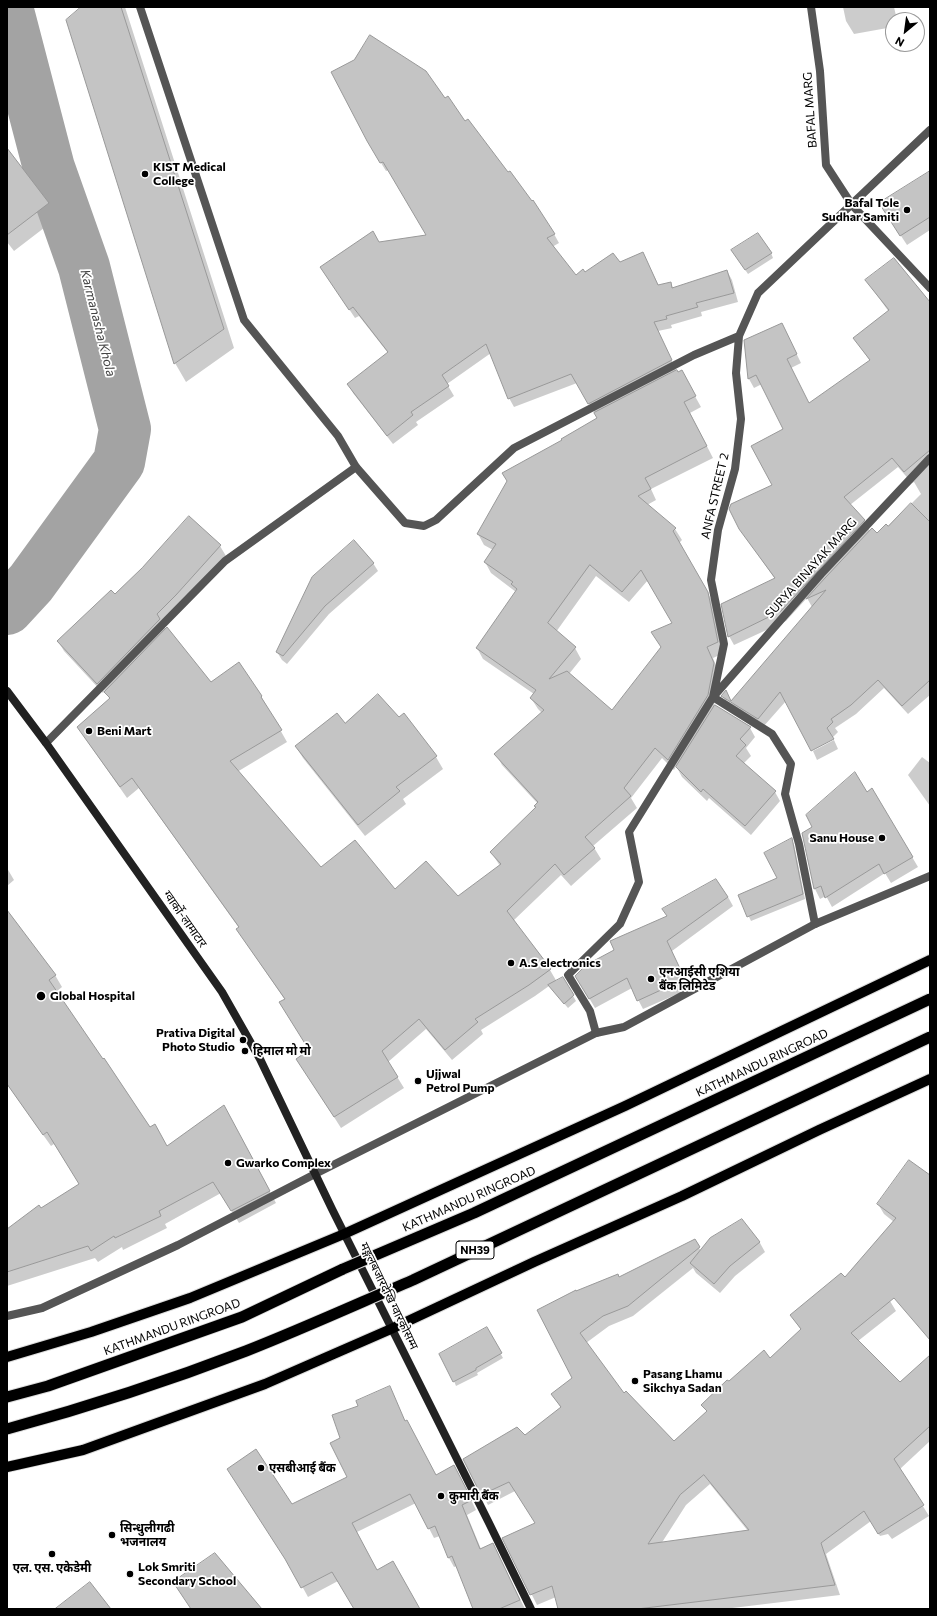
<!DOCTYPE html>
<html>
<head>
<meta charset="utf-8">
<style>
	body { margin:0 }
	#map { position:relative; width:937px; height:1616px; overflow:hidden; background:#fff; font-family:Commissioner,sans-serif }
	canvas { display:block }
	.frame { position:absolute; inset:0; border:8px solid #000; pointer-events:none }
	.north { position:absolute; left:885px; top:12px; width:40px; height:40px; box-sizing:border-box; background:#fff; border:1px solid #999; border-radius:50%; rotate:209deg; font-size:11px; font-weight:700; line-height:16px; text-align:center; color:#000 }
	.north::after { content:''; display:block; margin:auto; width:14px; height:18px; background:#000; clip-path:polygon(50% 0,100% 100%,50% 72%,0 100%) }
</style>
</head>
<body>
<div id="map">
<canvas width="937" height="1616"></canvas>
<div class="frame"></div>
<div class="north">N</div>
</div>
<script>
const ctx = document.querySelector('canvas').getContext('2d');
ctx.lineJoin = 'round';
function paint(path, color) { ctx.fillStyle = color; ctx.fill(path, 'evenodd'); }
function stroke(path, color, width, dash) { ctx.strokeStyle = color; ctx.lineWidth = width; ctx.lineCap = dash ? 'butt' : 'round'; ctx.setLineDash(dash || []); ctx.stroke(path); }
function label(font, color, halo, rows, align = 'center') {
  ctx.font = font + ' Commissioner,"Noto Sans Devanagari",sans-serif'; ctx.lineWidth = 3.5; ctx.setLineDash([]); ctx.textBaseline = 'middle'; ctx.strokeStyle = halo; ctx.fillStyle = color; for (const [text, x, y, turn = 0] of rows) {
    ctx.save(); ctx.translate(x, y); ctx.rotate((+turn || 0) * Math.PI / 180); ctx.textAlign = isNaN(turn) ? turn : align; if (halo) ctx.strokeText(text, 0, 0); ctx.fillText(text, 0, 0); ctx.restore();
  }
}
const shadow = new Path2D(`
	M82 7H125L234 348 186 382 175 363 68 20Z
	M843 7H894L897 20H893V27L854 34 846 21Z
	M445 99 554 234 559 243 552 247 575 277 619 263 647 262 659 286 670 283 674 289 727 271 732 280 738 302 701 312 702 316 671 325 672 328 658 331 676 370 677 373 681 371 701 407 690 413 713 458 651 489 656 500 647 505 675 529 682 540 679 543 714 604 724 653 713 658 720 675 714 705 750 728 755 737 746 748 751 756 743 764 775 792 780 801 751 835 709 798 707 801 682 777 676 766 674 770 662 758 631 798 637 808 593 846 601 859 571 886 561 875 513 921 550 970 557 982 563 979 576 1001 568 1008 549 986 535 996 481 1030 483 1034 452 1060 426 1029 388 1062 404 1088 341 1128 304 1070 310 1050 285 1000 244 940 237 930 239 928 139 788 127 798 85 738 79 727 110 700 105 690 103 693 64 651 58 641 115 596 220 546 226 556 181 605 162 624 166 630 211 683 261 696 287 742 237 772 321 868 394 890 458 897 500 866 491 852 537 808 538 804 502 765 496 754 542 713 538 709 531 698 534 694 483 659 477 648 516 592 491 573 485 562 493 550 484 545 478 534 563 441 598 419 577 383 514 407 509 398 491 353 447 384 454 396 416 422 418 425 393 444 353 393 348 384 388 353 359 316 355 318 327 276 379 243 428 236 389 170 386 171 373 150ZM596 576 629 602 648 580 673 623 662 648 612 712 569 674 581 659 575 648 556 632Z
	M7 149 49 204 57 218 14 251 7 242Z
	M930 172V230L907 245 886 213Z
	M771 253 773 258 748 274 735 255Z
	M866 280 930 304V695L908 714 884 688 856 714 835 728 838 732 832 738 786 701 763 727 728 705 723 696 726 692 731 701 727 698 726 700 733 704V702L812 607 807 598 786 621 734 645 729 636 775 579 739 528 774 486 784 430 762 384 754 388 749 379 745 340 782 324 801 363 791 368 809 404 870 361 854 338 889 312ZM898 467 912 483 914 482 921 494 888 527 877 535 870 531 864 520 850 505Z
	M354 541 373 563 378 571 329 614 287 664 282 660 277 652Z
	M404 714 436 757 443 769 403 799 406 804 365 836 303 758 296 747 345 725 399 719Z
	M834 740 838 749 817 760 813 751Z
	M922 757 930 763V806L908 775Z
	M872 789 918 867 891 883 885 873 832 907 826 896 820 899 815 889 803 833Z
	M791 839 794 844 805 899 751 921 739 896 778 878Z
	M7 868 14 880 7 886Z
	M728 897 733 906 672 951 689 989 643 1009 632 988 595 1008 576 976 615 951Z
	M7 911 55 975 62 987 56 992 149 1129 167 1148 230 1118 276 1203 239 1223 221 1193 165 1224 167 1228 123 1250 122 1247 98 1262 95 1258 7 1286V1230L80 1184 54 1144 51 1146 7 1084Z
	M930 1177V1303L894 1222 884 1214 878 1204Z
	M742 1220 760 1243 765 1252 735 1276 720 1293 696 1273 693 1268 633 1316 609 1326 586 1343 624 1394 674 1443 707 1412 703 1405 729 1383 770 1359 801 1330 791 1315 845 1279 890 1301 896 1311 858 1341 900 1383 930 1356V1441L900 1469 929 1516 892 1539 888 1534 880 1536 871 1521 826 1554 840 1595 724 1609H559L556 1597 537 1605 504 1539 536 1523 515 1491 488 1505 465 1460 525 1436 561 1408 552 1394 573 1379 539 1311 619 1278 694 1240 701 1251ZM710 1484 748 1531 661 1544 686 1505Z
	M486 1328 503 1358 477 1373 478 1375 456 1386 454 1381Z
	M390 1388 405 1422 436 1476H459L476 1510 467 1515 481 1549 498 1554 525 1609H474L457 1566 454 1567 449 1558 440 1536 434 1538 416 1503 357 1532 377 1572 419 1609H355L338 1581 308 1597 291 1566 292 1506 348 1477 341 1439 359 1407Z`);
const river = new Path2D(`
	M7 609 31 583 119 462 125 429 84 267 49 168 7 7`);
const building = new Path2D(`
	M81 7H121L224 329 174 364 66 20Z
	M370 35 426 71 445 98 448 96 465 121 468 119 508 172 510 171 532 201 533 200 555 234 547 238 576 275 583 269 585 272 613 253 620 262 643 252 658 285 671 282 672 288 727 270 734 293 696 303 698 307 666 316 667 319 654 322 672 360 588 404 571 374 508 399 486 344 442 375 449 386 411 412 413 415 387 436 347 384 388 352 353 307 349 310 320 267 373 231 379 242 426 235 383 162 380 163 367 141 331 72 354 60Z
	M7 148 49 203 7 235Z
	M930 171V217L900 236 879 203Z
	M758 233 772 253 745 270 731 250Z
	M894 258 930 302V450L904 472 892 458 844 497 865 520 781 611 728 637 721 604 775 578 739 529 729 509 731 504 772 485 751 446 783 429 756 375 748 379 744 340 782 323 797 354 787 359 809 403 870 360 853 338 889 310 865 280Z
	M677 370 678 372 682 370 696 396 684 402 707 446 645 478 651 489 638 496 676 528 673 531 708 592 718 642 707 647 714 663 708 695 668 760 655 748 624 788 631 796 585 837 595 848 564 875 555 864 507 911 551 969 529 985 475 1019 478 1022 445 1050 419 1019 382 1051 398 1077 334 1117 296 1059 309 1050 279 1002 285 999 236 929 239 927 132 778 120 787 77 727 110 698 104 692 167 627 211 682 239 662 262 696 261 697 282 730 230 761 321 867 355 840 395 889 426 861 458 896 501 864 490 852 536 807 534 806 538 802 494 754 544 710 530 698 536 690 476 648 517 589 511 584 513 582 484 562 496 544 477 534 507 481 502 473 562 440 561 439 597 418 594 413ZM590 565 622 592 641 570 672 623 651 632 661 647 612 710 567 671 549 679 576 647 548 623Z
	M911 503 930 522V680L902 706 878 680 851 705 831 719 833 722 827 728 834 739 811 751 780 692 758 719 721 696 726 690 731 701 826 590 806 599 825 578 872 528 877 533 886 524 888 526Z
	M189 516 221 545 176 595 157 614 160 619 97 684 57 641 111 590 115 594 142 568Z
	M354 540 374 563 325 606 283 656 276 652 312 577Z
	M378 694 399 717 404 713 437 756 396 787 400 791 358 825 295 746 337 713 345 723Z
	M715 705 751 727 740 739 746 745 736 756 776 791 745 826 703 789 701 792 676 767Z
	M855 772 867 792 872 788 913 857 884 874 879 864 825 898 821 886 814 889 802 833 812 827 806 815Z
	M792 838 803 894 747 917 738 895 777 878 764 853Z
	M716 879 728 897 667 941 685 979 637 1001 627 978 589 999 575 976 586 965 614 950 610 941 667 916 662 909Z
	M7 910 56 975 49 980 103 1059 104 1058 150 1127 155 1124 167 1146 224 1105 270 1191 231 1211 213 1182 159 1211 161 1216 115 1238 114 1236 91 1251 88 1246 7 1272V1229L39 1205 41 1208 79 1184 47 1132 43 1135 7 1084Z
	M563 977 574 995 564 1004 548 985Z
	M909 1160 930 1175V1340L894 1298 851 1333 900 1382 930 1355V1426L894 1459 924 1505 878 1534 864 1511 821 1543 835 1585 637 1609H558L552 1586 530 1595 502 1538 535 1523 509 1482 481 1495 463 1459 517 1427 525 1435 561 1407 551 1394 572 1378 537 1310 576 1290V1291L618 1274 619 1277 695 1239 700 1247 628 1306 603 1316 580 1333 624 1393 626 1391 674 1441 707 1411 701 1405 727 1380 729 1381 764 1350 770 1358 801 1329 790 1315 841 1273 845 1277 896 1218 877 1204ZM704 1475 749 1530 648 1544 680 1495Z
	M742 1219 760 1242 730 1266 714 1284 690 1263 710 1238Z
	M487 1327 502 1353 476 1368V1370L453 1382 439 1354Z
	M390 1386 405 1421 407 1420 436 1475 454 1465 472 1500 462 1505 480 1549 493 1543 520 1600 499 1609H473L452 1556 448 1558 435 1526 428 1529 410 1494 352 1523 377 1570 393 1561 420 1609H354L332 1572 301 1588 285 1559 227 1469 256 1449 292 1504 347 1477 330 1443 340 1438 332 1415 358 1406 356 1401Z
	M215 1553 262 1609H191L173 1582Z
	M90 1582 111 1609H55Z`);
const service = new Path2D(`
	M46 743 225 561 356 467 338 436 244 320 140 7
	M7 1316 42 1308 178 1245 315 1174 596 1033 624 1027 815 924 930 876`);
const minor = new Path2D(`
	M811 7 820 71 826 165 852 205 930 288
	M356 467 405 523 424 526 436 520 514 448 694 355 739 336
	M815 924 799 844 785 794 791 764 772 734 713 697 724 644 711 580 718 530 735 469 741 419 736 373 739 336 758 293 930 130
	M596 1033 590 1011 568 975 620 924 639 882 629 832 713 697 821 574 930 458`);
const secondary = new Path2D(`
	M7 691 46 743 222 992 260 1059 332 1209 489 1523 531 1609`);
const primary = new Path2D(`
	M7 1357 91 1332 190 1298 344 1234 625 1106 930 960
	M7 1467 83 1450 265 1384 391 1329 534 1262 682 1196 819 1130 930 1079`);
const trunk = new Path2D(`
	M7 1397 48 1386 242 1317 343 1269`);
const trunkBridge = new Path2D(`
	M343 1269 474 1213 930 999
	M7 1429C88 1407 168 1381 246 1351 302 1329 357 1304 413 1280L930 1037`);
const markers = [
	[145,174,4,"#000"],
	[907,210,4,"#000"],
	[89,731,4,"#000"],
	[882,838,4,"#000"],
	[511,963,4,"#000"],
	[651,979,4,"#000"],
	[41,996,5,"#000"],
	[243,1040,4,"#000"],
	[245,1051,4,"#000"],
	[418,1081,4,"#000"],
	[228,1163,4,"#000"],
	[635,1381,4,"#000"],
	[261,1468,4,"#000"],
	[441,1496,4,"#000"],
	[112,1535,4,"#000"],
	[52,1554,4,"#000"],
	[130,1574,4,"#000"]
];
const shields = [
	[475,1250,38]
];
const shieldNames = [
	["NH39",475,1250]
];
const streetNames = [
	["BAFAL MARG",810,110,-94],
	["ANFA STREET 2",715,496,-77],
	["SURYA BINAYAK MARG",811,568,-48],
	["ग्वार्को-लामाटार",185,919,55],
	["KATHMANDU RINGROAD",762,1063,-25],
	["KATHMANDU RINGROAD",469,1199,-24],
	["मङ्गलबजारदेखि ग्वारकोसम्म",389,1296,64],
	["KATHMANDU RINGROAD",172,1327,-20]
];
const poiNames = [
	["KIST Medical",153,167],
	["College",153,181],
	["Bafal Tole",899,203,"right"],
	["Sudhar Samiti",899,217,"right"],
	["Beni Mart",97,731],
	["Sanu House",874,838,"right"],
	["A.S electronics",519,963],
	["एनआईसी एशिया",659,972],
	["बैंक लिमिटेड",659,986],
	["Global Hospital",50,996],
	["Prativa Digital",235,1033,"right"],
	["Photo Studio",235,1047,"right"],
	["हिमाल मो मो",253,1051],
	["Ujjwal",426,1074],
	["Petrol Pump",426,1088],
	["Gwarko Complex",236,1163],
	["Pasang Lhamu",643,1374],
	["Sikchya Sadan",643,1388],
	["एसबीआई बैंक",269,1468],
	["कुमारी बैंक",449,1496],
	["सिन्धुलीगढी",120,1528],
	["भजनालय",120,1542],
	["Lok Smriti",138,1567],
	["Secondary School",138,1581],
	["एल. एस. एकेडेमी",52,1568,"center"]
];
const waterNames = [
	["Karmanasha Khola",98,323,76]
];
paint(shadow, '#0003');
stroke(river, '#a3a3a3', 52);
paint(building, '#c4c4c4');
stroke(building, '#999', 1);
stroke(primary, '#dbdbdb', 12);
stroke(trunk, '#dbdbdb', 13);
stroke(service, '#555', 8);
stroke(minor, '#555', 8);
stroke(secondary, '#222', 8);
stroke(primary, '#000', 10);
stroke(trunk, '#000', 11);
stroke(trunkBridge, '#dbdbdb', 13, []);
stroke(trunkBridge, '#000', 11);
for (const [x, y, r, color] of markers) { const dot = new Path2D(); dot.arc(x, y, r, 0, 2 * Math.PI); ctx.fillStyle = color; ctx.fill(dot); stroke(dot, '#fff', 1.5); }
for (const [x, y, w] of shields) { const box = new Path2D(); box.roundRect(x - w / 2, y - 9, w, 18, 3); ctx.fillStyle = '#fff'; ctx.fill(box); stroke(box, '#000', 1); }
label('bold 11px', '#000', null, shieldNames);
label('12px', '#000', '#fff', streetNames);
label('bold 12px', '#000', '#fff', poiNames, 'left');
label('italic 13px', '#444', '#fff', waterNames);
</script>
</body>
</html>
